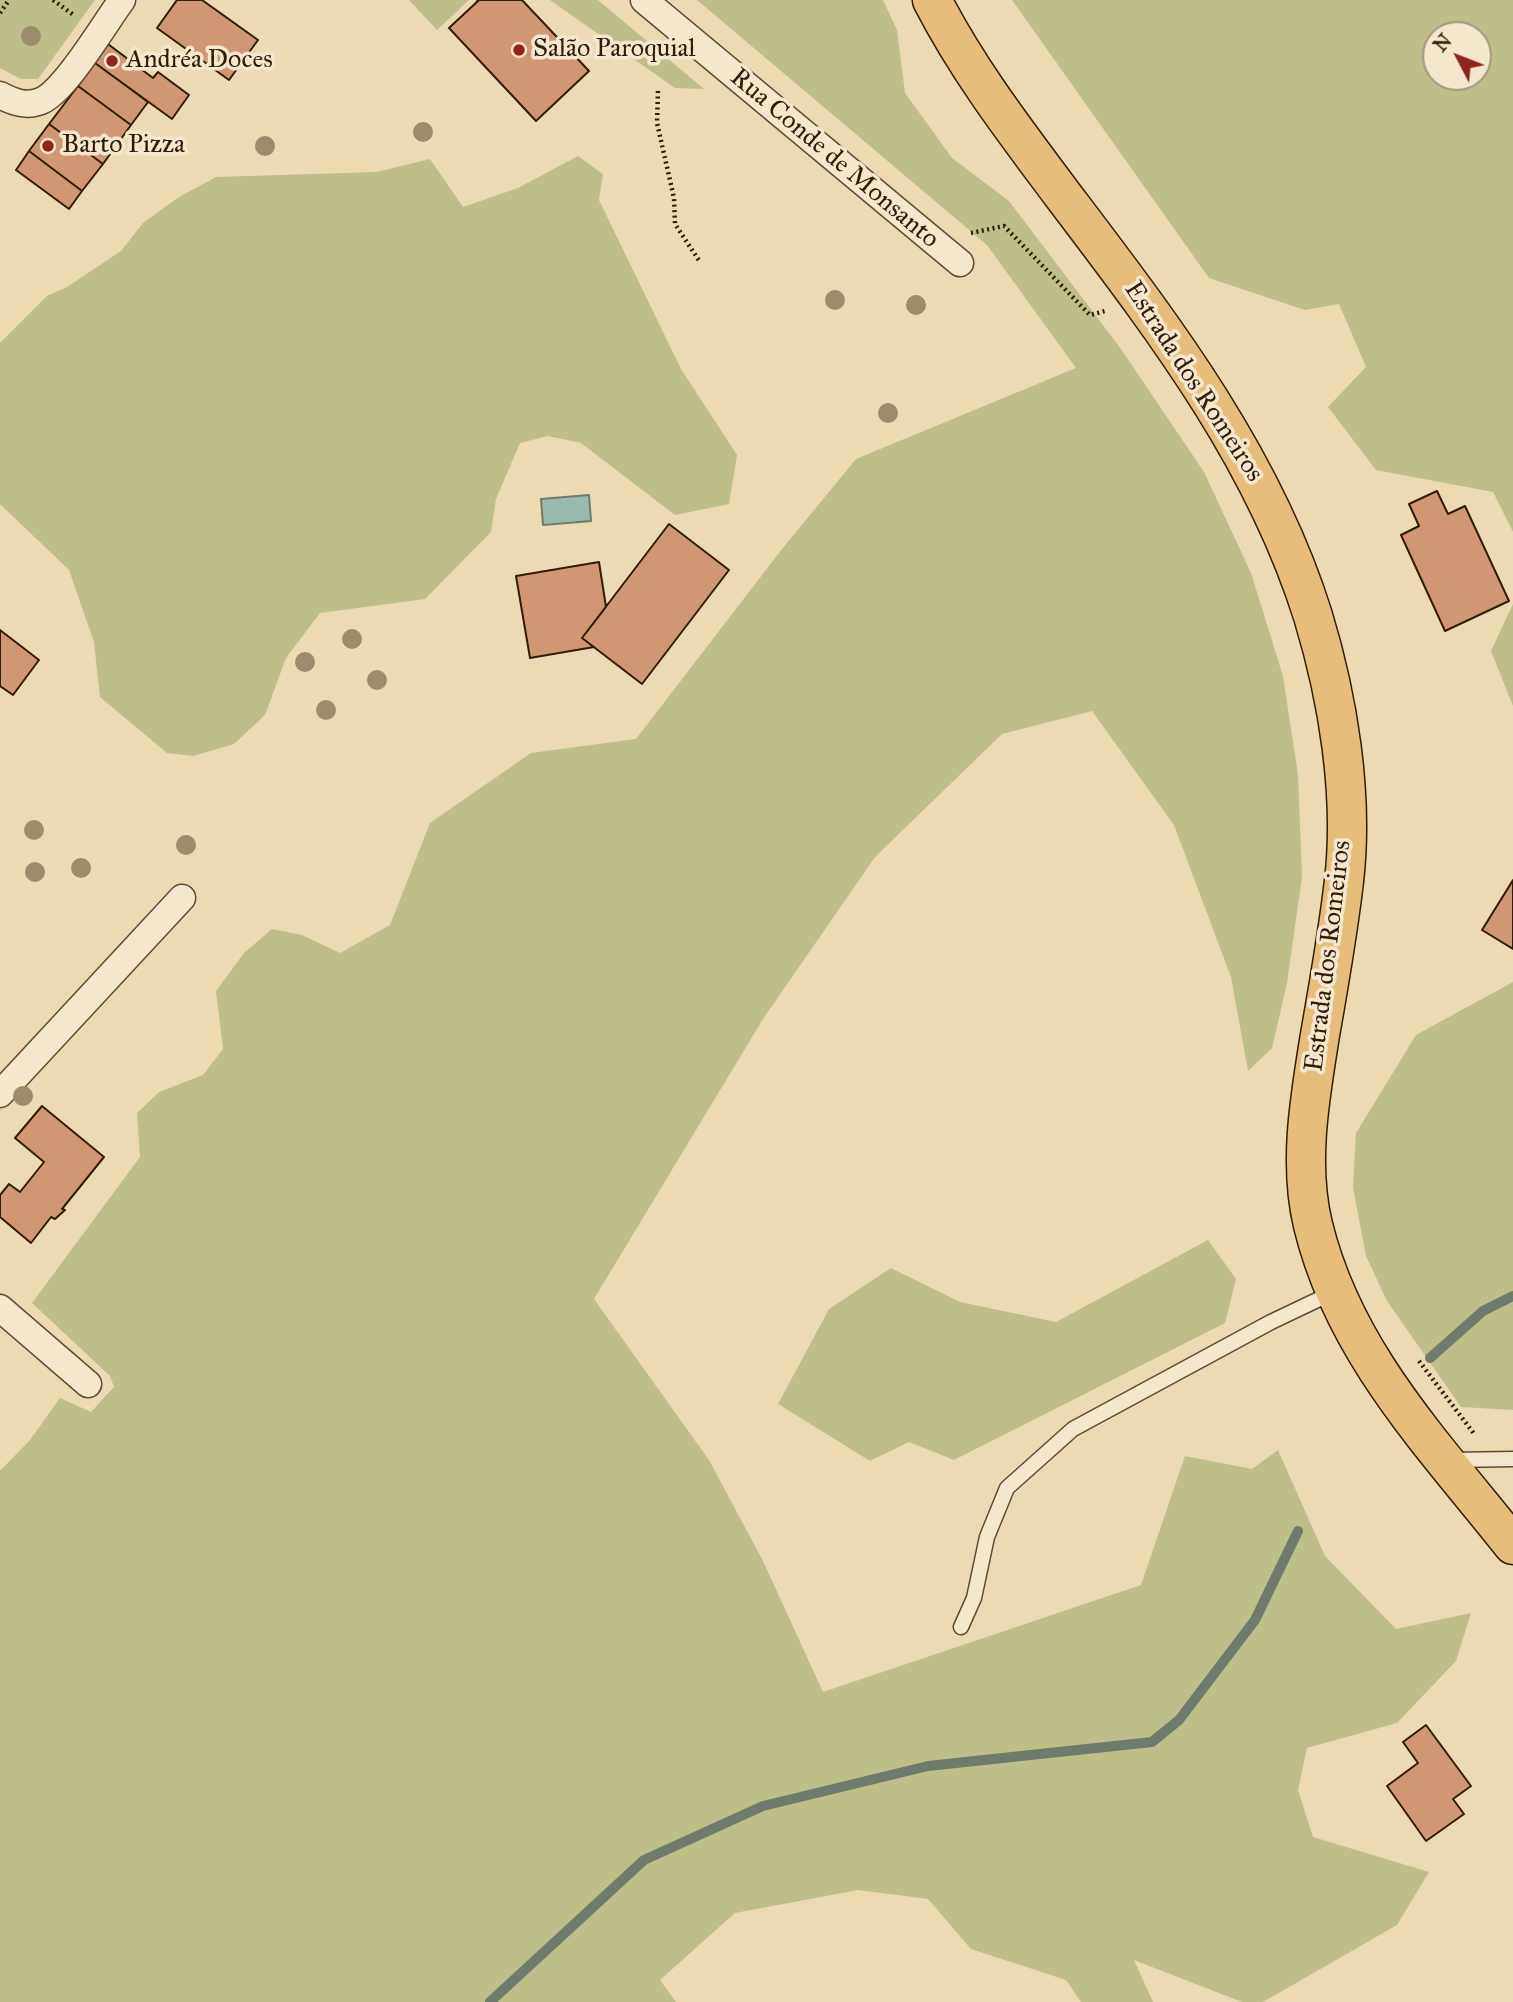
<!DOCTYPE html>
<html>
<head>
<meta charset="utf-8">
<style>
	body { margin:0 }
	#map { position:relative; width:1513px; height:2002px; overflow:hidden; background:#ecdab3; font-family:"IM FELL Great Primer",serif }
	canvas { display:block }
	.north { position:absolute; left:1422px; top:21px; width:70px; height:70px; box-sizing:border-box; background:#f3e7ce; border:2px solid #a5967e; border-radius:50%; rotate:312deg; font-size:19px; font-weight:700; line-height:28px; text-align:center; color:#301d07 }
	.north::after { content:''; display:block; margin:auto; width:24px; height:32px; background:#8f2418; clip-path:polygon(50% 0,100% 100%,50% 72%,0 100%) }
</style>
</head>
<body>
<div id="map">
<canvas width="1513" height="2002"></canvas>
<div class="north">N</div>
</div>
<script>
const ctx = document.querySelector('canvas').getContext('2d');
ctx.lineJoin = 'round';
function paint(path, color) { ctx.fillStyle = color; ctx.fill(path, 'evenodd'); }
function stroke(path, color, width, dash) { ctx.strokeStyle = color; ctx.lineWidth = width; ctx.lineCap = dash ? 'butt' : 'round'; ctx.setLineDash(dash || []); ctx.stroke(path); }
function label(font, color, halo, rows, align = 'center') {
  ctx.font = font + ' "IM FELL Great Primer",serif'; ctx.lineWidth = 7; ctx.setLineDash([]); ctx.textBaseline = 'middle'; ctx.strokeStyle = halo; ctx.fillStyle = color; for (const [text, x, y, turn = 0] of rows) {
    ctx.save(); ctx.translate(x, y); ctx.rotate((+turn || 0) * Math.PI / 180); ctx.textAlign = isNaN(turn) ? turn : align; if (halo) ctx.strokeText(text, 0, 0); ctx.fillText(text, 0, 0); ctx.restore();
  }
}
const green = new Path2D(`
	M0 0H95L38 79H21L0 68Z
	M409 0H469L437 30Z
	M550 0H598L704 89 675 88Z
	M697 0H883L897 30 905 93 952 158 1009 201 1121 349 1204 472 1251 573 1283 676 1298 775 1302 877 1287 983 1272 1048 1248 1071 1231 977 1174 825 1092 711 1002 734 875 857 763 1019 594 1299 709 1460 763 1561 823 1692 1141 1585 1185 1456 1252 1469 1278 1450 1325 1556 1396 1629 1471 1613 1456 1661 1397 1723 1307 1748 1298 1790 1313 1837 1429 1872 1397 1925 1263 2002H1242L1134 1960 1153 2002H1081L1066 1980 971 1949 928 1899 858 1890 735 1913 660 1980 676 2002H0V1471L30 1440 60 1398 91 1412 114 1387 110 1376 32 1303 140 1157 137 1113 159 1092 203 1075 223 1049 216 991 244 953 272 929 302 935 340 953 390 925 430 823 531 753 636 739 782 549 856 459 1076 368 987 245Z
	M1012 0H1513V532L1493 492 1376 470 1328 407 1366 367 1339 304 1305 310 1209 278ZM1436 35H1478V77H1436Z
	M578 156 603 174 599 200 681 369 737 455 729 504 675 515 581 443 548 436 520 443 496 499 491 532 425 599 320 613 286 658 265 715 234 744 193 756 167 753 100 697 94 642 69 570 0 504V343L47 296 67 287 121 251 143 223 179 197 216 177 377 172 430 159 463 207 518 188Z
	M1513 604V706L1491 651Z
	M1513 982V1410L1461 1407 1387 1301 1366 1256 1353 1188 1356 1133 1416 1035Z
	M1208 1240 1236 1279 1225 1323 954 1460 909 1442 870 1461 778 1404 829 1309 891 1268 960 1302 1056 1322Z`);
const water = new Path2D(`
	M589 495 591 521 543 525 541 499Z`);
const stream = new Path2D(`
	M1430 1358 1483 1311 1513 1296
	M490 2002 644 1860 763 1806 928 1766 1152 1742 1179 1720 1255 1620 1298 1531`);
const building = new Path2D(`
	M177 0H202L258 40 229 80 157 28Z
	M522 0 589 71 536 121 449 28 479 0Z
	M108 44 153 78 158 72 189 95 172 119 95 63Z
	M95 63 148 102 131 125 78 86Z
	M78 86 131 125 103 164 49 124Z
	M49 124 103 164 82 191 29 151Z
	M29 151 82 191 69 209 16 170Z
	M1437 491 1448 514 1465 506 1509 601 1445 631 1401 535 1419 526 1409 504Z
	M669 524 729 570 642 684 582 638Z
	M599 562 606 607 582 638 594 647 530 658 516 576Z
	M0 630 39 660 13 695 0 686Z
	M1513 880V949L1482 930Z
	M42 1106 104 1157 62 1209 65 1210 55 1219 51 1217 31 1243 0 1217V1195L9 1184 20 1192 44 1162 15 1138Z
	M1426 1725 1471 1786 1453 1799 1464 1814 1426 1841 1387 1786 1418 1763 1403 1742Z`);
const path = new Path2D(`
	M53 0 75 16
	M477 0 478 1
	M0 13 9 0
	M658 91 657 123 674 198 675 224 700 262
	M971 233 1004 226 1090 315 1105 311
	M1419 1361 1475 1435`);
const lane = new Path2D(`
	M1451 1460 1513 1459
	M961 1627 974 1598 987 1537 1007 1488 1073 1429 1271 1322 1334 1292`);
const street = new Path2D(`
	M644 0 960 263
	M0 95C13 102 26 107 41 101 65 91 105 23 122 0
	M0 1094 182 898
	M0 1308 88 1384`);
const primary = new Path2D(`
	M932 0C968 70 1015 131 1062 194 1162 326 1263 456 1313 616 1338 698 1354 795 1344 881 1338 933 1329 984 1320 1035 1310 1097 1298 1163 1313 1225 1344 1353 1433 1444 1513 1545`);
const trees = [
	[31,36],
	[423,132],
	[265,146],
	[835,300],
	[916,305],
	[888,413],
	[352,639],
	[305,662],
	[377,680],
	[326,710],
	[34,830],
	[186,845],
	[81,868],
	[35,872],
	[23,1096]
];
const markers = [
	[519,50,7,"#8f2418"],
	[112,61,7,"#8f2418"],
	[48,146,7,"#8f2418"]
];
const poiNames = [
	["Salão Paroquial",533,50],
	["Andréa Doces",126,61],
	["Barto Pizza",62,146]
];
const streetNames = [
	["Rua Conde de Monsanto",834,159,40],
	["Estrada dos Romeiros",1193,382,57],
	["Estrada dos Romeiros",1329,956,-83]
];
paint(green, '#bebe88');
paint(water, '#99baaf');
stroke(water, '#6f7b6c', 2);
stroke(stream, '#6f7b6c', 10);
paint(building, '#d19672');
stroke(building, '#301d07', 2);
stroke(lane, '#5f4c32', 17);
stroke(street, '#5f4c32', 29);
stroke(primary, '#301d07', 41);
stroke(path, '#301d07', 4.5, [2, 3.5]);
stroke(lane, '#f3e7ce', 14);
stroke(street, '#f3e7ce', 26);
stroke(primary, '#e6bd7a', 38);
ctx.fillStyle = '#9c8c6a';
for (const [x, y] of trees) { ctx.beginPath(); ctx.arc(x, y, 10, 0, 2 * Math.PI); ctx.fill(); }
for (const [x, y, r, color] of markers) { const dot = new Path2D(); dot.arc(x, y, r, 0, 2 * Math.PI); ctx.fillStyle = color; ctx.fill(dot); stroke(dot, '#f3e7ce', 2.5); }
label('26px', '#301d07', '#f3e7ce', poiNames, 'left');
label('26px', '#301d07', '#f3e7ce', streetNames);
</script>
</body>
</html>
